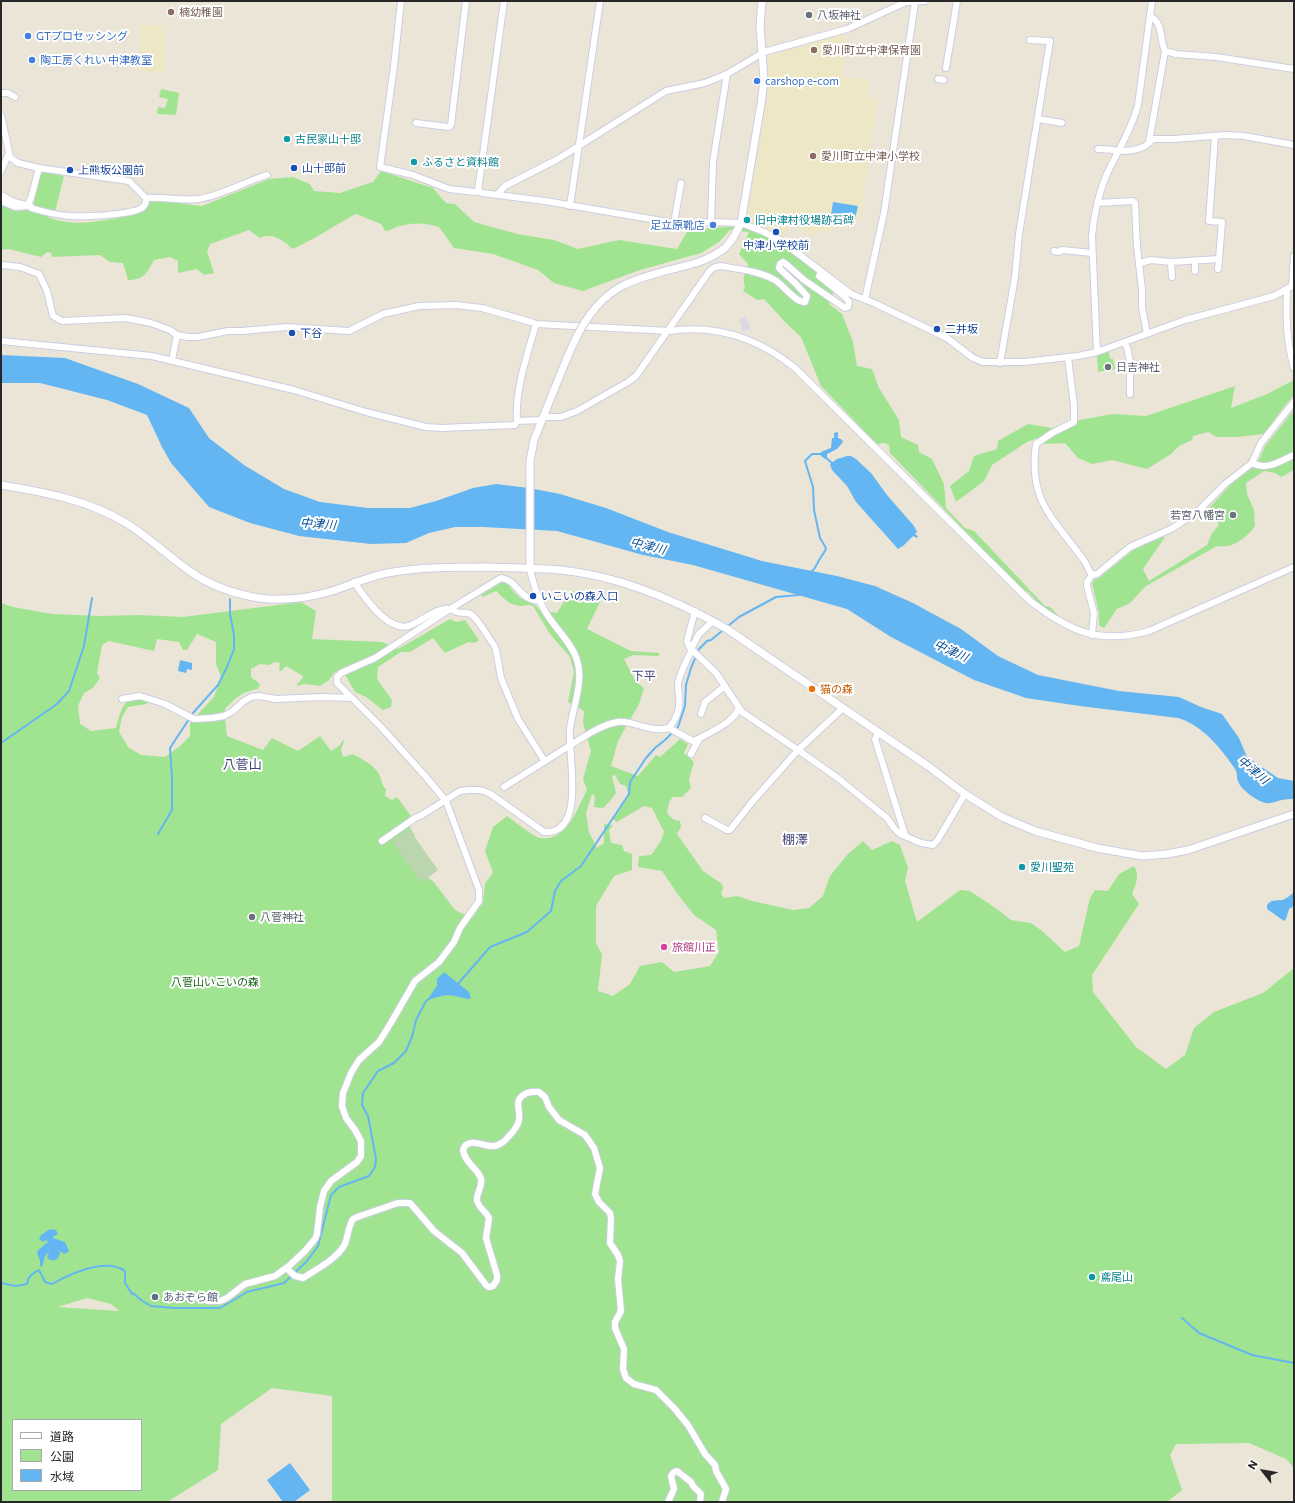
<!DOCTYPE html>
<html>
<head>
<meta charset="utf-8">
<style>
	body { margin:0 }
	#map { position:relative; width:1295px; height:1503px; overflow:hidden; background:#ebe5d7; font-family:Commissioner,"Noto Sans JP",sans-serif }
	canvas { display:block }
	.frame { position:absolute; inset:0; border:2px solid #272727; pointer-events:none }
	.legend { position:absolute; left:12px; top:1419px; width:130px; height:72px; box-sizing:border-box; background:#fff; border:1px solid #a9a9a9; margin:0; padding:5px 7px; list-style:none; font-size:12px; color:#272727 }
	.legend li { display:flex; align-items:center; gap:8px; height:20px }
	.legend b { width:20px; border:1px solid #a9a9a9 }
	.north { position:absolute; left:1243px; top:1451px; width:40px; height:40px; -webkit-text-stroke:3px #fff; paint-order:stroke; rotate:301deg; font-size:11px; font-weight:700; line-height:16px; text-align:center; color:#272727 }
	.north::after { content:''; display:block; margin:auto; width:14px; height:18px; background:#272727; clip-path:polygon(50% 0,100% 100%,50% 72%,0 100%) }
</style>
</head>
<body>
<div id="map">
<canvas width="1295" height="1503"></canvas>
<div class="frame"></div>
<ul class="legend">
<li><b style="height:5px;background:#fff"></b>道路</li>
<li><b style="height:11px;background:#a0e491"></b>公園</li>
<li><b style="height:11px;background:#64b6f2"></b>水域</li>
</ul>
<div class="north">N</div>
</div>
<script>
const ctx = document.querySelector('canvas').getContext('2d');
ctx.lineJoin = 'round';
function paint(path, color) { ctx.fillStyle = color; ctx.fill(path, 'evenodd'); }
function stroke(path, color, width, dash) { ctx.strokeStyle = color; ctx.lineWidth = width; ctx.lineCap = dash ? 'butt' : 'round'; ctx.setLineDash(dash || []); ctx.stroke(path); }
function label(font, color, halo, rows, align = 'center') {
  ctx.font = font + ' Commissioner,"Noto Sans JP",sans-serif'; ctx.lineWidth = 4; ctx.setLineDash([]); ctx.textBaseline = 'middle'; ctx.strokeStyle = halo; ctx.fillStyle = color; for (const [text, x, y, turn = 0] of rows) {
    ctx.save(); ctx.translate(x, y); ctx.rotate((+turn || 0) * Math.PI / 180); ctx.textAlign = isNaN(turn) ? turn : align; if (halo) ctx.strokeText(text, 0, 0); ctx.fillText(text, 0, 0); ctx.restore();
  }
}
const industrial = new Path2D(`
	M746 316 751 329 743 332 739 319Z`);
const education = new Path2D(`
	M141 25 166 26 165 74 139 71Z
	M843 34 846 36 842 76 870 80 867 97 878 99 859 222 834 218 831 233 819 230 816 236 790 224 783 238 770 230 769 228 753 223 748 213 768 96 769 72 768 56Z`);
const green = new Path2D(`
	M161 89 179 93 176 115 157 114 158 107 165 108 168 99 159 97Z
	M381 171 433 188 446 203 455 204 474 222 517 234 554 240 578 249 619 240 677 249 687 232C707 228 728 225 749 229 773 232 816 272 835 288L829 304 842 314 853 342 857 366 872 369 879 388 899 420 901 437 918 445 919 452 932 459 944 484 946 508 965 528 974 531 1045 606 1050 607 1062 619H1060L1042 607 1028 592 1022 590 890 453 889 445 884 443 877 444 821 386 801 337 788 325 764 299 757 300 743 291 745 287C742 278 745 272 748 264L739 254 749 232 730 230 719 242 701 253 640 270 583 291 554 283 538 270 493 254 454 248 439 227C426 223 414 222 400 226 394 227 391 231 385 231L381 224 356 214C335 225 315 239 293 249 283 241 274 232 260 238L249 230 210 244 207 251 214 273 204 275 197 269 178 273V261L170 257 154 260C147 273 144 280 128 280L123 263 110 262 100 255 52 257 51 253 47 252 41 257 9 249 1 250V204C12 211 20 213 33 208 35 212 41 214 46 216 73 229 106 220 135 214L146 199 202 206 269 179 293 177 310 184 314 191 340 193 373 182Z
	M43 172 64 176 55 212 33 207 40 175Z
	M1109 352 1110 359H1113L1115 369 1098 372 1097 355Z
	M1294 380V395L1283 408 1264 434 1237 437H1216L1208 432 1193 436 1192 440 1179 446 1171 454 1147 469 1112 460 1092 464 1078 458 1065 443 1044 444 1038 438 1027 442 992 465 984 481 956 502 950 486 969 471 974 456 997 449 998 441 1028 424 1052 428 1080 420 1113 414 1146 416 1235 386 1231 408 1267 394Z
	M1294 410V472L1292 471 1281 477 1275 473 1264 471 1246 483 1247 494 1254 510 1255 526C1246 538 1233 549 1217 546L1146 586 1130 603 1117 609 1104 628 1099 625V613L1092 583 1095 579 1099 578 1132 551 1160 537H1165L1143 569 1149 581 1207 545 1212 533 1219 525 1216 519 1208 517 1207 510 1235 480 1258 462 1265 446Z
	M502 582 507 583C512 590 517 597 526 601 533 605 534 602 539 610L557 613 571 590 600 602 587 629 631 651 659 653V656L633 655 624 659 636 682 644 688 639 704 618 741 611 766 638 776 656 755 660 757 680 739 688 744 684 753 694 762 689 779 691 788 682 797H673L669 802 667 813 674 820 680 821 681 827 677 834 703 871 722 884 723 888 721 894 724 898 737 896 752 901 793 910 809 908 823 896 830 876 847 855 863 841 872 850 892 841 900 845 908 868 905 881 917 922 960 890 970 891 997 909 1011 920 1031 923 1042 931 1065 952 1079 946 1090 898 1095 890 1108 891 1119 874 1134 866C1140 874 1136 885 1132 894L1139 904 1092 975 1093 992 1136 1047 1166 1069 1185 1055 1194 1028 1214 1012 1263 993 1294 968V1468L1286 1459 1249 1443 1176 1444 1170 1455 1182 1490 1167 1502H332V1396L272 1388 221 1424 218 1470 167 1502H1V603L13 607 52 614 100 616 138 615 183 617 301 602 316 611 312 639 382 642 398 649 450 619 456 622 465 620 479 640 475 643 468 642 445 653 433 638 410 652H401L378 667 377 679 392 700 391 707 383 710 366 697 355 692 342 669 334 673 329 680 320 686 304 684 297 686V684L302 679 303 676 286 666 281 671H279L280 663 274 662 269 665 260 664 251 669V677L260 684 258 689C241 692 237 697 225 709V712L206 715 205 721H212L225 718 227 736 263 750 272 738 298 751 320 736 331 751 339 746 343 740 344 741 341 750 343 757 353 754C362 759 374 765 379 774 382 780 381 784 386 789L385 796 392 800 397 797 411 816 406 821 415 836 411 839 421 859 428 878 433 881 455 910 472 918 483 903 485 884 493 872 485 851 493 827 507 816C513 820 535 838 540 838 567 842 577 809 587 790L583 779 591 751 583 723 584 711 568 702 574 672 570 657 550 634 533 606C528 604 525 606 520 606 510 605 503 598 496 591L483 597 481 595ZM197 634 216 642V664L221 677 214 697 197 715 201 716 200 722 192 721 190 723V736L180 746 165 757 141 755 128 747 119 732 122 717 128 707 146 704 149 702C123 693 122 708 116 728L91 731 80 724 78 706 84 693 93 688 100 678 97 673 102 645 109 641 154 651 157 639 179 642 183 650H187ZM615 775 620 784 626 786 629 796 613 819 617 822 644 806 652 808 664 832 661 841 651 855 639 856 638 867 662 871 679 896 694 915 716 930 719 952 710 966 674 972 662 962 640 966 630 984 613 996 598 991 602 954 596 943V906L614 876 632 870V854L624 851 622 845 611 843 609 830 613 825 604 824V843L597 848 589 832 586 813 592 794 595 796 594 807 603 808 610 801 616 793 612 776ZM87 1298 111 1304 119 1311 58 1307ZM13 1420H141V1490H13Z`);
const cemetery = new Path2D(`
	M409 829 438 870 421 883 392 841Z`);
const water = new Path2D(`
	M833 202 858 206 855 219 831 215Z
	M1 355 65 358 138 384 189 408 209 438 244 465 284 489 320 502 368 508H410L436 501 473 488 496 484 529 488 560 494 606 508 668 532 762 561 837 576 875 586 913 603 961 629 998 656 1038 675 1119 691 1179 697 1201 707 1222 714 1239 738 1247 757 1278 778 1294 781V799C1290 799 1286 799 1282 800 1277 801 1271 804 1266 803 1258 802 1240 789 1238 781 1236 776 1238 773 1235 769 1221 748 1202 725 1178 718L1080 706 1026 698 974 680 891 637 847 609 693 565 643 555 557 531 483 527H455L429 533 406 543 371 544 299 536 250 523 209 507 171 463 162 447 147 415 107 400 40 383H1Z
	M838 432V438L841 439 843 442 837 449 827 454V457L825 459 820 455 821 452 831 448 832 438H834V433Z
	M847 456H851L856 459 871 473 887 495 914 526 917 532 915 534 918 536 917 538 913 536 903 546 898 549 856 502 847 486 832 470 830 464 837 459Z
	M180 660 192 663V670L187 669 186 673 178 671Z
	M1294 892V906L1289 909 1286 919 1284 921 1267 909V905C1272 899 1275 901 1282 900 1286 899 1291 895 1294 892Z
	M444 972 469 992 471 998 468 999C449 995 450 993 431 999L429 997 437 986V979Z
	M50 1229 56 1230 58 1234 54 1236 53 1238 65 1242 69 1251 65 1254 55 1249 60 1252C60 1260 53 1263 47 1258L49 1252 45 1256 42 1267 40 1266V1261L37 1253 38 1250 48 1242 46 1240 43 1242 39 1239 41 1235Z
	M290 1463 310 1490 294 1502H283L267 1480Z`);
const stream = new Path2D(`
	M825 457 832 463
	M811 572C818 566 816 564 821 557 823 553 825 553 826 548L820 538 814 510 813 487 805 461 812 454H822
	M1 743 57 704 69 691 84 646 92 598
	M158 834 172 810V777L170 748 193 713 218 685 227 667 234 649V635L230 614V599
	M457 985 490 947 527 932 551 911 555 891 561 881 581 866 629 794 630 782 646 758 655 748 665 740 678 727 685 706 686 685 691 668 699 649 707 641 711 640 739 617 776 597 799 595
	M1 1283 16 1286 27 1284C28 1276 32 1274 39 1270L45 1282 52 1284C70 1274 106 1257 125 1271V1283L132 1294 133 1293 141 1300 151 1306 174 1308H220L247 1292 284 1283 307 1261 318 1246 331 1195 339 1187 369 1176 375 1167 376 1159 368 1116 362 1105 363 1093 378 1071 394 1063 406 1051 412 1037 416 1020 426 1001 432 997
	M1182 1318 1199 1333 1252 1355 1294 1363`);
const minor = new Path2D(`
	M401 1 394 66 380 167 413 175 449 189 475 192 478 191
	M504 1 478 191 482 193 545 201 680 224 711 222 741 223 764 232 780 240 851 294 874 303 947 338 973 358 983 362H1024L1078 356 1097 352 1185 320 1274 296 1294 285
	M1150 16C1164 24 1159 38 1165 51L1176 54 1216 57 1294 69
	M946 68 957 1
	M938 79 944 80
	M1 93H8L15 97
	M1 115 10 157 18 163 39 168 129 181 146 198C164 197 182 201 199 199 223 195 244 182 267 175
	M1038 119 1062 123
	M416 123 449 127 451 125 466 1
	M1149 142 1165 51
	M1098 149C1112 149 1129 154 1143 147 1147 146 1150 141 1153 139H1174L1226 135 1244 136 1294 145
	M1 171 9 153
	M1 195 14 202 26 205
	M497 195 505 186 558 159 666 91 705 83 727 74 764 52 847 29 906 2 925 1
	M1 201 15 207 27 206 31 198 39 168
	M29 203 31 208C44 212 57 215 70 216 84 217 134 215 143 207 146 204 146 202 146 198
	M1097 203 1133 201 1135 203 1137 247 1142 289V307L1147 334
	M570 206 600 1
	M711 222 713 162 727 74
	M674 223 681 183
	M1054 251 1059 252 1062 250 1092 253
	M1195 261V271
	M1171 262 1172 277
	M1140 263 1151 260 1171 262 1219 259 1222 222 1209 221 1215 136
	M1 265 20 267 39 274 47 291 53 316 62 321 126 318 151 323 170 330 177 335 188 337H198L228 331H242L287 327 349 331 383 314 419 306 456 305 482 308 531 322 536 324C527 356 515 389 517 421L541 420 545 417H561L577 411 628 382 636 376 704 279C709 272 711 267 720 266 738 269 759 271 775 280 783 285 796 303 805 302L807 296 796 284 779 268 780 264 783 262 786 264 804 280 845 308 848 307 849 302 845 297 819 276 821 271
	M1218 269 1219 259
	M1292 286 1294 256
	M1287 289C1286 317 1286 340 1294 368
	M865 299 884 213 915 2
	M536 324 669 331C717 324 758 338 795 368L1030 601C1069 631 1099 645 1149 631L1294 567
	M1 341 152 356 294 390 366 412 426 427 441 428 515 425 517 421
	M1124 343 1127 347 1132 371 1130 375V394
	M1097 352 1092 236C1094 215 1098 195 1106 176 1117 152 1131 131 1138 105L1152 1
	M1068 358 1074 405V422L1052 433 1036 444C1028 501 1053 518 1083 559 1087 564 1088 570 1092 575L1087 582V586L1094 613 1092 635
	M172 360 177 335
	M1000 363 1015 277 1019 234 1050 41 1030 40
	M1252 463C1267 471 1280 461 1294 455
	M1092 575 1097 574 1130 547 1173 528 1198 511 1225 484 1252 463 1261 443 1294 402
	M354 582C364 597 388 632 409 626 421 622 437 607 449 609 452 609 454 611 457 612 462 614 467 611 472 615 481 623 487 636 494 645L496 650 501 678 518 719 544 760
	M695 611 687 641 690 648 716 673 742 712 798 750 752 802 730 830H727L705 818
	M691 649 699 634 713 621
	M692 650C686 661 681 671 678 683 678 688 678 691 679 696 681 708 676 719 669 728L693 741 698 739
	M352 698 337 683V677L341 673 375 658 450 609 501 578C519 581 517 598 539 601
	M122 699 140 696 165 704 194 719 212 718 224 716 233 711 244 701 251 697 259 696 276 699 322 697 352 698 381 727 426 777 446 801 479 890V901L460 928 454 942 439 962 415 981 392 1021 379 1042 359 1060 351 1073 343 1093 342 1106 346 1118 355 1130 361 1141V1156L357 1162 331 1181 324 1191 320 1207 317 1234 315 1239 305 1251 289 1266 275 1276 245 1284 227 1298 220 1301H208L194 1296
	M843 708 798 750 839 779 887 818 894 828 900 834 921 843 933 845 937 841 965 794
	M701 714 705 702 725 686
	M879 732 875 739 905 835
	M691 754 698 741V739C712 731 732 724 739 708
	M504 787C526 773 547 760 569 746 584 737 600 725 618 722 633 720 649 733 669 728
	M382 841 415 818 422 815 460 791 469 790H480L489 793 544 832C588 835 567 753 570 729 573 706 584 682 577 660 572 644 559 632 550 619 539 604 534 587 530 569
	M286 1268 295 1276 303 1278C317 1269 337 1259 345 1244 348 1236 348 1227 353 1219L360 1216 398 1203H410L434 1231 462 1253 486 1285 489 1287 493 1286 497 1280V1275L486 1238 489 1218C486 1211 478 1208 477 1200 476 1193 483 1187 481 1179 478 1168 465 1164 463 1150 467 1136 484 1147 494 1146 500 1145 506 1140 509 1136 513 1132 518 1125 519 1120 521 1108 512 1100 527 1093 531 1092 535 1091 539 1092L545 1097 549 1107 559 1120 585 1135 594 1148 600 1168 595 1194 599 1202 610 1213 611 1219 610 1243 618 1255 620 1261 618 1279 621 1311 615 1322V1328L624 1349 623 1369 626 1378 634 1384 656 1390 674 1408 688 1425 705 1454 715 1465 716 1471 726 1489 722 1502
	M668 1502 674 1489 671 1476 674 1472 677 1471 691 1482 693 1486 701 1494 700 1502`);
const tertiary = new Path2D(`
	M726 247 733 238 741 223 761 104 764 80 760 27 762 1
	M1 485C44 492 88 500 126 523 149 537 169 557 191 572 211 586 235 594 259 598 283 601 309 598 332 591 350 585 368 577 387 573 420 567 454 567 487 567 512 568 536 568 561 570 620 576 676 600 727 629L928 766 965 794 1002 817 1035 831 1097 848 1142 856 1167 854 1188 850 1294 814
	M530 569V461L534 440 554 390`);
const tertiaryBridge = new Path2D(`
	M554 390C570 352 583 307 622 286 635 279 651 275 665 271 688 265 708 262 726 247`);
const markers = [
	[171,12,4,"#8d6e63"],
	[809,15,4,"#6b7280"],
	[28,36,4,"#3f7fe0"],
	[814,50,4,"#8d6e63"],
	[32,60,4,"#3f7fe0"],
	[757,81,4,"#3f7fe0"],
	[287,139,4,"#0f9aa8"],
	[813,156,4,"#8d6e63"],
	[414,162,4,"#0f9aa8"],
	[294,168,4,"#1a4fb4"],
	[70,170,4,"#1a4fb4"],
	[747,220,4,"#0f9aa8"],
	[713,225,4,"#3f7fe0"],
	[776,232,4,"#1a4fb4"],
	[937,329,4,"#1a4fb4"],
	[292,333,4,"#1a4fb4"],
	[1108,367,4,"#6b7280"],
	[1233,515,4,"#6b7280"],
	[533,596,4,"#1a4fb4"],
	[812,689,4,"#e8710a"],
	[1022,867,4,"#0f9aa8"],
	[252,917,4,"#6b7280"],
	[664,947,4,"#d1479c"],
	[1092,1277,4,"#0f9aa8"],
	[155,1297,4,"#5c6f8a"]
];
const educationNames = [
	["楠幼稚園",179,12],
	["愛川町立中津保育園",822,50],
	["愛川町立中津小学校",821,156]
];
const worshipNames = [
	["八坂神社",817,15],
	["日吉神社",1116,367],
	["若宮八幡宮",1225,515,"right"],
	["八菅神社",260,917]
];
const shopNames = [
	["GTプロセッシング",36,36],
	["陶工房くれい 中津教室",40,60],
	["carshop e-com",765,81],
	["足立原靴店",705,225,"right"]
];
const cultureNames = [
	["古民家山十邸",295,139],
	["ふるさと資料館",422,162],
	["旧中津村役場跡石碑",755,220],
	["愛川聖苑",1030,867],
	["鳶尾山",1100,1277]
];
const transitNames = [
	["山十邸前",302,168],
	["上熊坂公園前",78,170],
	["中津小学校前",776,245,"center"],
	["二井坂",945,329],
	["下谷",300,333],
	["いこいの森入口",541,596]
];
const foodNames = [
	["猫の森",820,689]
];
const hotelNames = [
	["旅館川正",672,947]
];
const parkNames = [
	["八菅山いこいの森",215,982]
];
const serviceNames = [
	["あおぞら館",163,1297]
];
const waterNames = [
	["中津川",318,524,4],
	["中津川",648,546,14],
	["中津川",951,651,24],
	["中津川",1253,770,40]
];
const neighbourhoodNames = [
	["下平",644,676]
];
const quarterNames = [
	["八菅山",242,765],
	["棚澤",795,840]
];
paint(industrial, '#ddd9e2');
paint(education, '#eee7c5');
paint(green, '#a0e491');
paint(cemetery, '#bbd5ae');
paint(water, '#64b6f2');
stroke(stream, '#64b6f2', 2);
stroke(minor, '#cdcde1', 8);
stroke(tertiary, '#cdcde1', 9);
stroke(minor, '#fff', 6);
stroke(tertiary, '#fff', 7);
stroke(tertiaryBridge, '#cdcde1', 9, []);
stroke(tertiaryBridge, '#fff', 7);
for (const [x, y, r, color] of markers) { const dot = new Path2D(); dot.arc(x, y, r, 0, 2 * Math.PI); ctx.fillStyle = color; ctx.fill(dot); stroke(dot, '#fff', 1.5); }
label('11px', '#785e54', '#fff', educationNames, 'left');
label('11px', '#5b616d', '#fff', worshipNames, 'left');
label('11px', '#366cbe', '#fff', shopNames, 'left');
label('11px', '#0d838f', '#fff', cultureNames, 'left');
label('11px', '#164399', '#fff', transitNames, 'left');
label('11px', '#c56008', '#fff', foodNames, 'left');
label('11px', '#b23c85', '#fff', hotelNames, 'left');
label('11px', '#1a6516', '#fff', parkNames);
label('11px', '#4e5e75', '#fff', serviceNames, 'left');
label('italic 12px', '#08519a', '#fff', waterNames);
label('12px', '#464778', '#fff', neighbourhoodNames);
label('13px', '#464778', '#fff', quarterNames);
</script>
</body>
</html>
